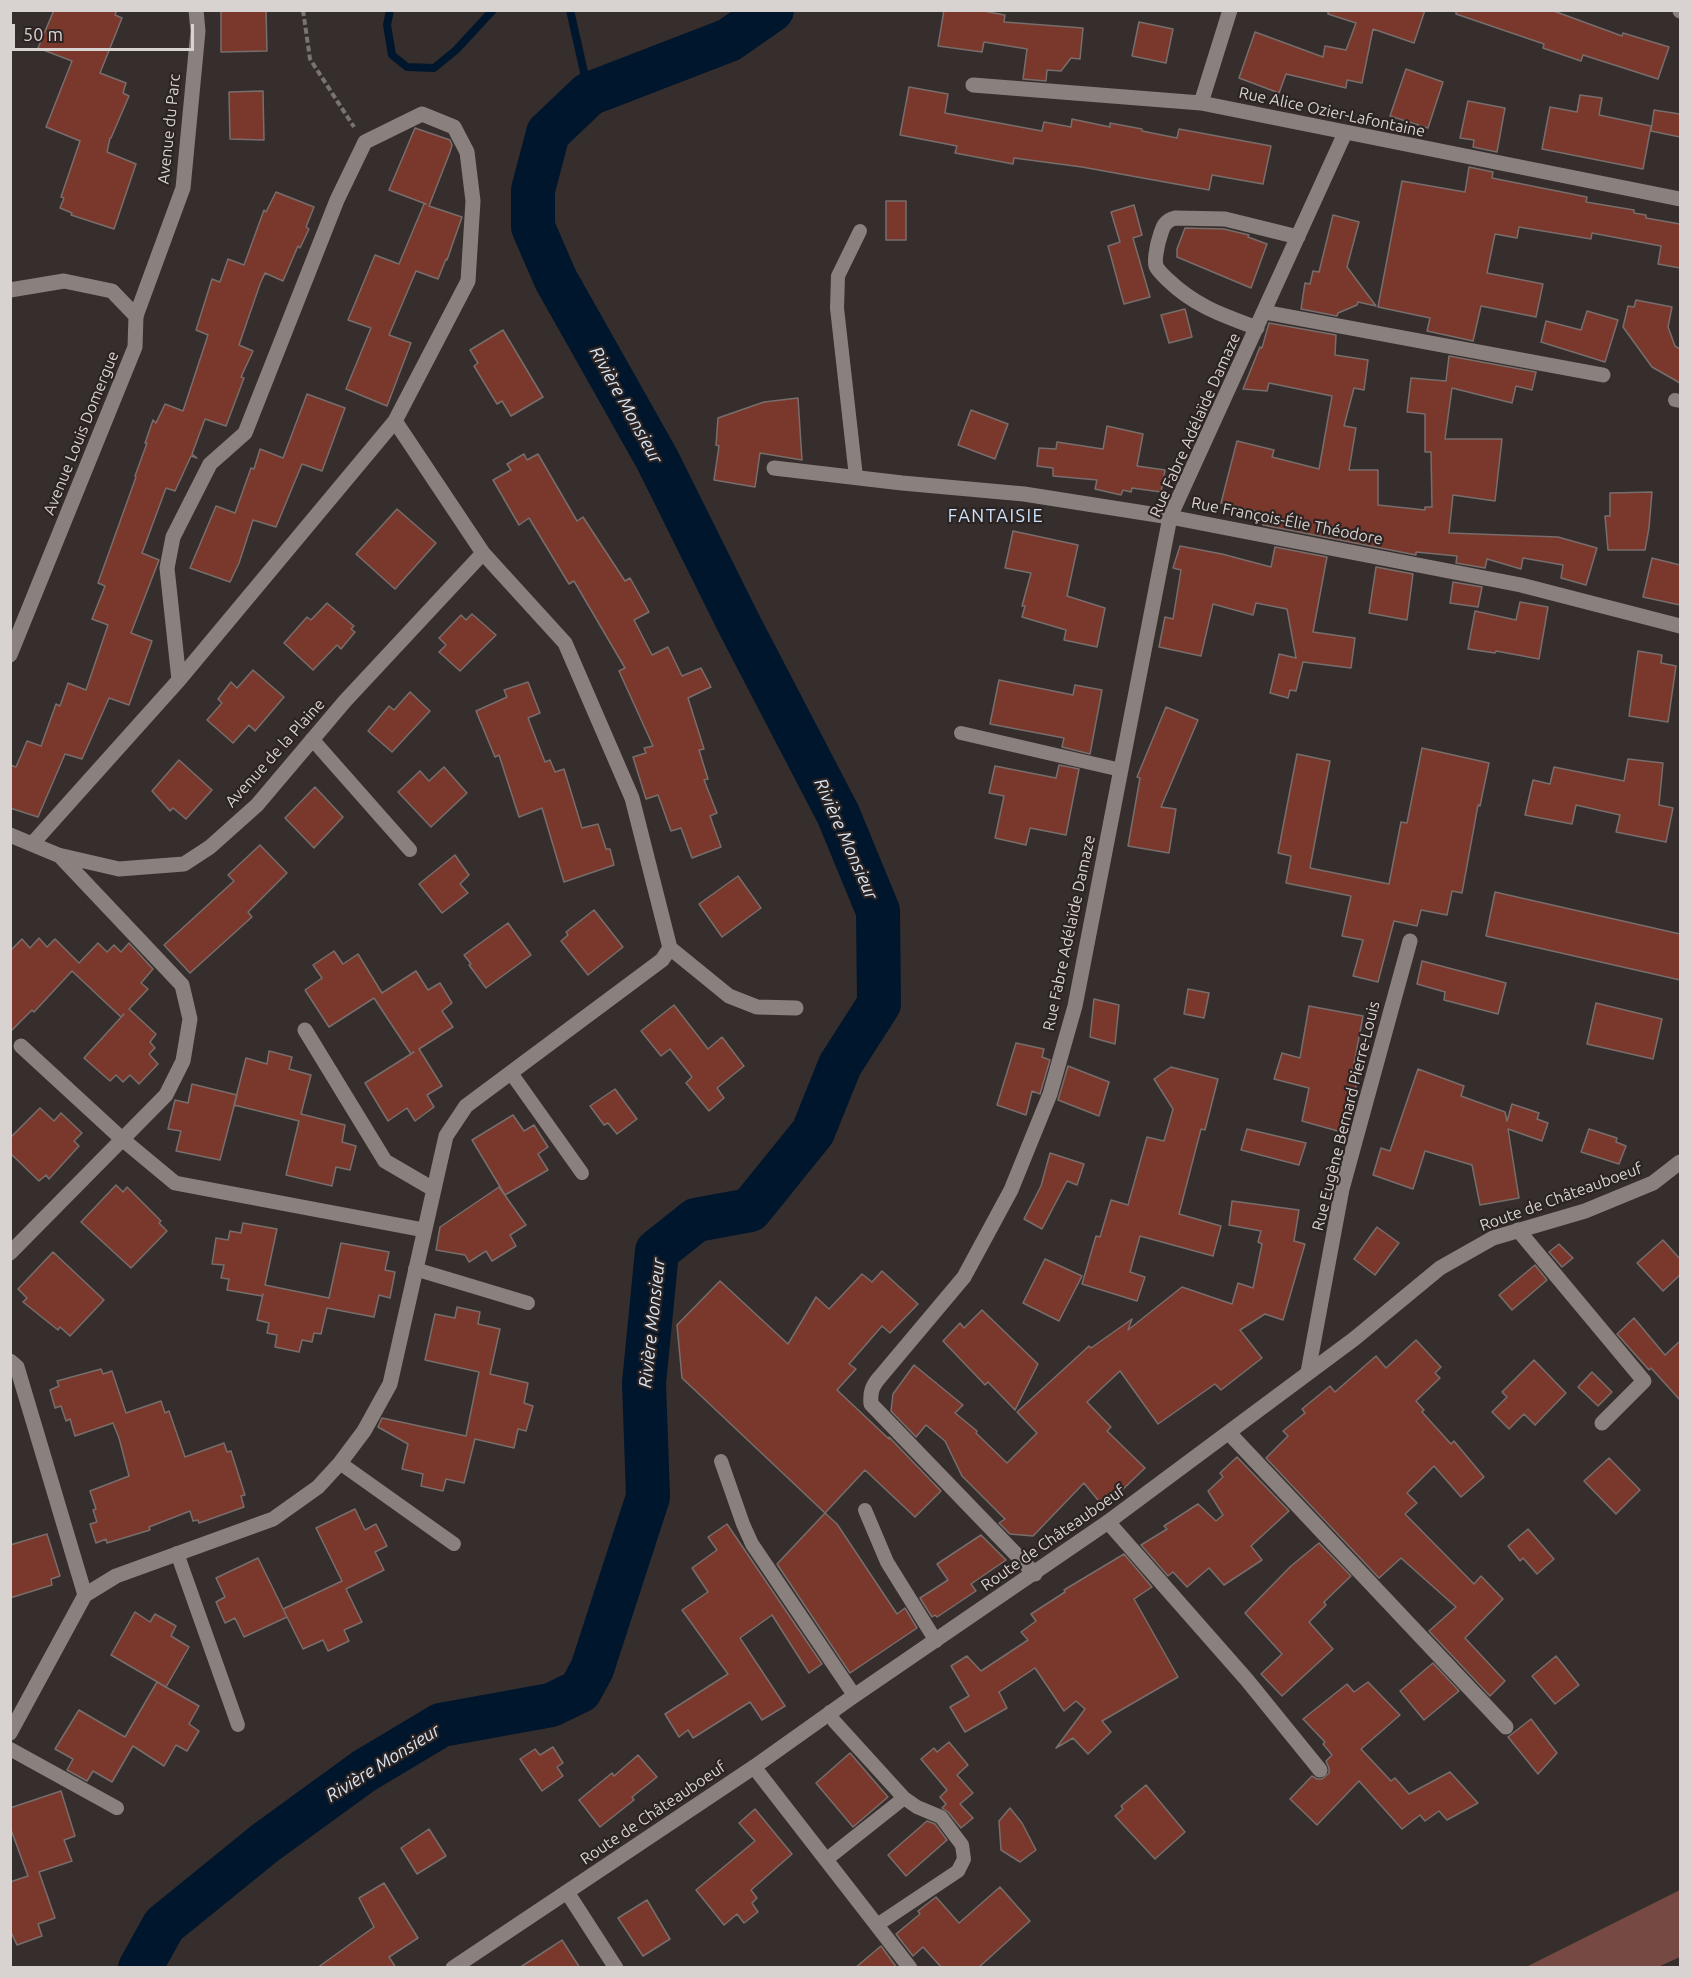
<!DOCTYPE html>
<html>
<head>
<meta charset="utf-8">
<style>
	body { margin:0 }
	#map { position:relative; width:1691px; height:1978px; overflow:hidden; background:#362e2d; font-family:Ubuntu,sans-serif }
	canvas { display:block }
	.frame { position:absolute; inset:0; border:12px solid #d8d3d1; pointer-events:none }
	.scale { position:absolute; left:12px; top:24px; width:182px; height:27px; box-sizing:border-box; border:3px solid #d8d3d1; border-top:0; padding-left:8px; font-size:18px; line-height:21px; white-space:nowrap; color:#d8d3d1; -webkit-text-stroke:4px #2c2423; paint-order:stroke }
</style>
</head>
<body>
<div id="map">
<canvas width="1691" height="1978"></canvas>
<div class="frame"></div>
<div class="scale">50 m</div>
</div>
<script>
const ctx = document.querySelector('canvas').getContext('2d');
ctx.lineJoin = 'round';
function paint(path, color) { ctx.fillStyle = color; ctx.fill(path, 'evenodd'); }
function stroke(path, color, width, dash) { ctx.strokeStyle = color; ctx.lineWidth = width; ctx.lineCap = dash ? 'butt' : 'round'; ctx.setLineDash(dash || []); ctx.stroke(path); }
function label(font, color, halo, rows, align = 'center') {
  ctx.font = font + ' Ubuntu,sans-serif'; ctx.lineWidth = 4.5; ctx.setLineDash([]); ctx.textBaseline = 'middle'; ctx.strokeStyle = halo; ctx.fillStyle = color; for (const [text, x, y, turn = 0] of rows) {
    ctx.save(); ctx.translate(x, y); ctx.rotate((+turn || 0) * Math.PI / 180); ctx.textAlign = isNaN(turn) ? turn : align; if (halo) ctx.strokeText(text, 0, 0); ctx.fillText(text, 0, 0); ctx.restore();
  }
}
const green = new Path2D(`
	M1680 1890V1957L1658 1967H1526Z`);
const stream = new Path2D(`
	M390 10 387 25 392 55 407 67 434 68 456 50 493 10
	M570 10 589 94`);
const river = new Path2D(`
	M140 1968 164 1925 265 1843 364 1771 441 1725 551 1705 580 1691 592 1669 648 1497 644 1383 657 1251 696 1220 750 1210 813 1132 840 1065 879 1004 878 911 838 814 739 624 657 459 556 280 533 227V190L548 133 589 94 729 40 772 10`);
const building = new Path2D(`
	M54 10H117L115 15 122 18 100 73 126 83 123 93 129 96 111 138H110L107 152 136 164 114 229 71 215 72 213 60 208 64 198 61 197 80 141 46 127 72 61 38 48Z
	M221 10H266L267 51 221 52Z
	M944 10H988V12L1005 15 1004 22 1083 28 1080 59 1071 58 1061 71 1047 70 1046 81 1023 79 1027 49 984 42 982 52 938 46Z
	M1328 10H1425L1414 43 1373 29 1362 83 1347 80 1346 88 1286 74 1279 93 1239 78 1255 32 1323 57 1325 46 1346 50 1356 23 1328 14Z
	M1456 10H1551L1622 36 1623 33 1669 47 1658 79 1583 55 1581 61 1543 48 1544 44 1456 14Z
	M1139 22 1173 29 1166 63 1132 56Z
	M1406 69 1443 82 1428 128 1390 116Z
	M909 87 948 94 945 113 1042 131 1044 122 1071 127 1072 119 1110 127V123L1142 129V131L1177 138 1179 129 1271 146 1263 184 1212 175 1209 190 1082 167 1014 158 1013 164 955 153 957 146 900 135Z
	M263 91 264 140 230 139 229 92Z
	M1580 95 1602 98 1599 115 1651 126 1643 169 1542 149 1550 107 1577 112Z
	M1468 101 1505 108 1497 152 1473 147 1474 140 1460 138Z
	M1654 110 1680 114V137L1651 131Z
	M415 128 450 140 452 145 450 152 429 206 462 217 447 260 446 259 438 279 416 271 389 335 411 343 387 406 346 389 371 328 348 320 375 255 399 264 424 204H426L389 190Z
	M1469 167 1493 172 1492 178 1587 197 1586 202 1634 210V213L1646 215V218L1680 224V268L1658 264 1661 246 1592 233 1591 239 1519 227 1517 238 1495 234 1487 273 1543 284 1536 317 1481 306 1473 341 1427 331 1430 318 1378 307 1402 181 1465 192Z
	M276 192 314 207 306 227 309 229 300 248 298 246 283 281 265 273 260 284 239 345 253 351 241 377 244 378 226 426 205 419 192 454 197 458 191 456 175 491 166 488 142 553 159 560 131 633 152 641 129 705 109 698 82 759 65 754 38 817 10 808V765L16 767 27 741 41 746 56 704 60 706 68 683 86 690 108 625 92 619 105 586 98 583 136 477 135 476 147 443H145L153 420 156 423 165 404 183 411 208 335 196 330 212 279 220 282 228 259 244 265 264 210 266 212Z
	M886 201H906V240H886Z
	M1134 205 1142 235 1133 238 1150 297 1124 304 1108 246 1120 242 1111 212Z
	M1333 215 1359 222 1347 267 1376 306 1358 302 1357 305 1338 313 1337 316 1301 309 1305 283 1310 284 1313 271 1319 272Z
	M1185 228 1224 229 1249 235 1248 237 1267 244 1251 288 1177 257V249Z
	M1636 300 1672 307 1668 327 1675 346 1680 349V383L1652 367 1623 327 1628 306 1634 307Z
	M1185 309 1192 337 1169 343 1161 315Z
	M1587 311 1618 320 1605 362 1541 342 1546 321 1581 330Z
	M1269 323 1336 335 1335 355 1368 360 1364 390 1354 388 1344 426 1356 428 1349 470H1378V505L1425 510V507H1432L1431 452H1425V414L1407 412 1411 378 1446 381 1449 356 1536 372 1532 390 1516 386 1512 403 1452 388 1445 439H1502L1495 501 1453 495 1449 533 1558 537 1597 548 1586 585 1561 578 1563 565 1523 558 1521 569 1487 559 1485 568 1456 563 1457 556 1416 552V555L1263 525 1266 514 1221 503 1237 441 1274 450 1272 457 1319 469 1332 396 1269 383 1267 391 1243 389 1260 347 1262 348Z
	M503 330 543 397 511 416 502 401 497 404 474 366 478 363 470 350Z
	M307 394 345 408 322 471 302 464 276 527 253 520 239 563 230 582 190 568 216 506 235 513 251 468 254 469 260 449 283 458Z
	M798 398 802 460 760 453 755 487 714 480 719 446 716 445 718 418 764 402Z
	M971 410 1008 424 995 459 958 445Z
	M1107 426 1143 434 1137 466 1165 470 1161 492 1132 488 1131 492 1123 490 1121 495 1095 489 1097 480 1053 476V468L1037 466 1039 448 1056 449 1057 442 1103 449Z
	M524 454 527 460 538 454 577 521 583 517 625 581 630 578 649 612 634 620 652 655 668 647 682 676 701 668 711 687 688 698 704 749 699 750 708 779 704 780 717 813 710 816 721 847 692 858 681 828 671 831 658 795 646 799 633 757 646 753 644 748 653 746 619 671 625 668 574 581 569 584 529 518 519 525 493 480 511 470 507 464Z
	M1652 492 1649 528 1645 550H1608L1605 516H1610V493Z
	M397 509 436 543 395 589 356 554Z
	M1013 531 1078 545 1067 596 1105 608 1097 647 1064 640 1066 630 1022 617 1025 606H1022L1031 573 1005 568Z
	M1180 546 1222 554 1271 567 1275 547 1327 557 1313 632 1355 638 1351 668 1303 662 1296 691 1290 690 1288 698 1270 693 1279 654 1296 658 1287 609 1256 603 1253 615 1213 604 1201 656 1159 647 1165 617 1173 619 1181 570 1173 568Z
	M1652 558 1680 565V605L1643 597Z
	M1376 567 1413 574 1407 620 1369 613Z
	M1453 582 1482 587 1478 607 1450 603Z
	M1520 602 1548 607 1539 659 1496 651 1495 653 1468 649 1475 611 1516 620Z
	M327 603 354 626 351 629 355 632 341 649 337 645 313 670 284 643 307 617 311 620Z
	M472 614 496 635 460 671 439 652 446 645 439 638 461 615 466 620Z
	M1638 651 1662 655 1661 663 1676 666 1668 722 1629 716Z
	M253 670 284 697 255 731 249 725 233 743 207 720 222 703 218 699 231 682 237 688Z
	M999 680 1073 695 1075 685 1102 690 1090 754 1062 747 1064 738 990 724Z
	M528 682 540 713 528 718 545 762 550 760 555 772 564 769 582 828 598 824 606 849H610L614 865 564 882 542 808 519 817 499 755 495 757 476 711 507 697 504 690Z
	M410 692 430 711 392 752 368 731 389 706 394 710Z
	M1166 707 1198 720 1161 807 1176 809 1169 853 1128 846 1140 778 1137 777Z
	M1422 748 1489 763 1480 806 1478 805 1462 893 1452 891 1447 915 1421 910 1417 926 1394 921 1378 982 1353 976 1363 940 1342 936 1351 896 1286 883 1291 856 1278 853 1297 754 1330 761 1310 868 1389 884 1401 822 1407 823Z
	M1628 759 1663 763 1659 805 1673 808 1666 842 1616 832 1620 815 1576 805 1572 824 1525 815 1533 780 1550 784 1554 767 1624 781Z
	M179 760 212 790 186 819 173 808 170 811 152 791Z
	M1059 765 1079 769 1066 835 1030 828 1026 845 995 838 1004 796 989 793 995 766 1056 778Z
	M444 767 467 793 431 827 398 792 420 771 429 781Z
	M315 787 343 817 314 848 285 818Z
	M260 845 287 873 248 912 252 917 190 973 164 945 234 881 228 875Z
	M455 855 469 875 460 884 468 893 442 913 419 884Z
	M738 876 761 908 722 937 699 904Z
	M1495 892 1680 934V980L1486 936Z
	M594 910 623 947 588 975 561 941 568 935 566 932Z
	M508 923 531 955 486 988 469 965 471 964 464 955Z
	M39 938 47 947 55 939 79 963 98 943 107 952 114 945 121 952 129 943 153 969 141 983 148 989 129 1009 156 1034 150 1042 155 1048 149 1054 158 1064 139 1084 130 1075 123 1082 116 1075 110 1081 84 1058 124 1014 121 1017 72 971 34 1012 32 1010 10 1032V951L22 939 30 948Z
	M334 951 343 964 358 954 382 993 416 971 428 990 440 983 452 1003 442 1011 453 1027 419 1049 442 1086 427 1095 434 1107 415 1121 407 1108 388 1121 365 1083 414 1052 411 1054 374 998 329 1027 305 990 322 978 313 965Z
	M1422 961 1506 983 1498 1014 1444 1000 1445 992 1417 984Z
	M1188 989 1209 993 1204 1018 1184 1014Z
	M1094 999 1119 1005 1115 1044 1090 1037Z
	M1596 1003 1662 1019 1653 1059 1587 1044Z
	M674 1005 708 1049 722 1037 744 1066 717 1088 724 1098 709 1111 686 1083 692 1077 670 1049 661 1056 641 1031Z
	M1309 1006 1363 1016 1352 1075 1358 1077 1345 1133 1302 1121 1309 1088 1274 1079 1282 1053 1300 1058Z
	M1016 1043 1044 1049 1042 1057 1050 1060 1040 1094 1032 1091 1026 1115 997 1105Z
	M269 1051 292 1057 289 1069 311 1075 301 1114 345 1125 342 1142 356 1146 350 1170 336 1167 332 1186 286 1175 299 1121 234 1105 246 1058 267 1064Z
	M1068 1066 1109 1082 1099 1116 1058 1100Z
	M1171 1067 1218 1079 1205 1130 1201 1129 1179 1214 1221 1226 1213 1256 1140 1236 1130 1272 1145 1277 1137 1301 1082 1284 1096 1236 1100 1237 1111 1200 1128 1205 1147 1137 1164 1141 1173 1109 1154 1079Z
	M1418 1069 1464 1086 1461 1096 1505 1112 1507 1121 1512 1104 1539 1113 1537 1119 1548 1123 1542 1141 1508 1129 1519 1198 1480 1205 1472 1165 1425 1151 1413 1189 1373 1175 1381 1148 1390 1151Z
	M192 1084 237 1095 220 1160 176 1151 181 1131 168 1129 175 1100 188 1103Z
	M615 1089 637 1119 617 1134 608 1123 604 1125 590 1106Z
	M40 1108 54 1121 61 1113 82 1133 74 1141 79 1146 49 1179 46 1175 39 1181 10 1153V1138Z
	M513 1115 524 1131 534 1125 548 1147 538 1154 548 1170 505 1195 472 1140Z
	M1247 1129 1306 1143 1299 1165 1241 1150Z
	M1589 1129 1617 1138 1616 1142 1626 1146 1619 1164 1581 1152Z
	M1050 1153 1084 1164 1077 1185 1067 1181 1042 1229 1024 1219 1041 1186Z
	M116 1185 123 1192 127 1187 161 1221 159 1223 167 1231 131 1268 81 1222Z
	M499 1187 526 1225 510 1235 516 1246 492 1261 486 1251 469 1262 465 1255 436 1250 440 1227Z
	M1232 1201 1299 1210 1294 1241 1305 1244 1283 1320 1265 1314 1240 1330 1262 1358 1221 1390 1215 1384 1158 1424 1120 1371 1087 1402 1111 1427 1107 1431 1145 1468 1119 1493 1102 1505 1084 1483 1033 1536 1010 1534 999 1523 1005 1519 962 1476 945 1441 926 1425 916 1437 891 1411 893 1394 914 1365 963 1405 955 1413 977 1431 976 1433 1007 1463 1037 1433 1017 1412 1089 1346 1091 1348 1132 1319 1128 1330 1182 1287 1232 1304 1238 1283 1253 1288 1262 1244 1258 1242 1261 1231 1229 1225Z
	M243 1223 277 1229 265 1285 329 1298 341 1243 389 1252 385 1270 395 1272 390 1298 379 1295 374 1317 327 1308 321 1334 314 1333 312 1342 302 1340 299 1352 275 1347 277 1335 267 1333 269 1323 257 1320 263 1294 262 1296 227 1290 229 1279 221 1278 224 1265 212 1264 216 1238 228 1240 230 1231 241 1233Z
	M1377 1227 1399 1243 1375 1275 1354 1259Z
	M1663 1240 1680 1259V1275L1663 1291 1637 1263Z
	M1559 1244 1573 1258 1562 1267 1549 1252Z
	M53 1252 104 1300 70 1336 60 1327 58 1330 23 1302 27 1298 18 1289Z
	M1045 1259 1082 1276 1059 1321 1023 1303Z
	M1535 1265 1547 1280 1512 1310 1499 1295Z
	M882 1271 918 1304 890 1333 882 1326 849 1364 856 1369 837 1390 889 1439V1437L941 1491 915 1517 865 1470 825 1513 682 1378 677 1325 720 1281 788 1344 816 1297 829 1309 862 1274 872 1282Z
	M457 1307 480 1312 478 1324 500 1329 490 1374 528 1383 524 1403 533 1406 526 1431 518 1429 514 1448 475 1439 464 1483 446 1479 443 1491 421 1486 423 1474 402 1469 408 1444 378 1427 382 1418 466 1436 479 1372 425 1360 435 1314 455 1318Z
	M982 1310 1038 1364 1015 1410 988 1382 985 1385 943 1341 960 1323 964 1328Z
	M1634 1318 1665 1355 1680 1341V1400L1651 1368 1649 1370 1617 1334Z
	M1416 1340 1441 1367 1435 1373 1440 1378 1416 1401 1424 1410 1422 1412 1451 1444 1454 1441 1484 1477 1461 1497 1434 1466 1407 1493 1417 1503 1405 1514 1474 1584 1481 1576 1503 1599 1465 1638 1505 1681 1490 1696 1429 1631 1456 1607 1401 1558 1379 1578 1266 1458 1288 1436 1283 1431 1305 1413 1302 1409 1330 1386 1335 1392 1376 1356 1386 1368Z
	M1534 1360 1566 1393 1535 1425 1524 1414 1509 1429 1492 1412 1507 1397 1502 1392Z
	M101 1369 103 1374 112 1371 126 1413 161 1401 165 1413 169 1411 185 1457 224 1443 227 1452 231 1451 245 1495 241 1496 244 1507 199 1523 198 1520 193 1521 190 1511 149 1527 150 1530 107 1543 106 1539 96 1543 90 1524 97 1522 93 1510 96 1509 90 1491 129 1476 119 1438 113 1423 75 1436 70 1419 66 1421 61 1406 55 1408 50 1390 59 1386 57 1381Z
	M1592 1372 1612 1392 1598 1406 1578 1387Z
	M1237 1457 1289 1511 1251 1546 1262 1560 1224 1585 1209 1568 1187 1587 1173 1572 1168 1576 1141 1545 1167 1529 1164 1526 1198 1504 1216 1521 1223 1515 1208 1491 1223 1477 1220 1473Z
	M1609 1458 1640 1490 1616 1514 1584 1481Z
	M355 1509 365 1530 376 1524 387 1546 375 1552 384 1570 346 1589 362 1622 344 1630 349 1641 328 1651 323 1640 303 1649 283 1609 342 1581 316 1528Z
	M825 1513 837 1524 897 1614 905 1608 917 1628 850 1673 777 1564Z
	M727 1524 822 1664 809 1673 772 1615 740 1638 785 1706 762 1720 750 1702 693 1738 688 1730 679 1737 665 1714 728 1674 682 1610 708 1592 692 1568 717 1550 708 1537Z
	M1528 1529 1554 1559 1537 1574 1523 1558 1520 1561 1508 1546Z
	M47 1534 60 1576 51 1579 52 1585 10 1598V1545Z
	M981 1535 1006 1560 971 1584 976 1591 937 1617 935 1615 932 1617 920 1598 948 1580 937 1564Z
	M1319 1543 1351 1576 1324 1602 1326 1605 1309 1622 1333 1649 1282 1696 1261 1674 1282 1654 1245 1613 1291 1566Z
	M1124 1554 1152 1587 1134 1599 1178 1677 1102 1721 1111 1732 1088 1754 1073 1738 1056 1748 1085 1709 1076 1701 1064 1711 1035 1668 999 1692 1007 1708 965 1732 950 1707 969 1696 951 1666 967 1656 981 1671 1028 1640 1021 1632 1036 1621 1031 1614 1065 1592 1064 1590Z
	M258 1558 287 1617 244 1637 235 1618 225 1623 216 1602 225 1597 216 1578Z
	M135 1612 150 1622 155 1614 176 1626 171 1636 189 1647 166 1687 111 1655Z
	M1556 1656 1579 1685 1555 1704 1532 1676Z
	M1433 1663 1459 1691 1424 1720 1400 1691Z
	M157 1682 199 1706 189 1724 199 1731 187 1751 176 1745 164 1766 133 1746 112 1782 93 1771 87 1781 67 1770 73 1759 55 1749 79 1710 125 1737Z
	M1368 1682 1400 1715 1361 1749 1391 1781 1395 1778 1409 1794 1450 1772 1478 1803 1447 1820 1439 1811 1425 1821 1420 1815 1402 1829 1359 1781 1317 1825 1290 1799 1312 1776 1317 1779H1322L1329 1773V1768L1326 1761 1332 1755 1323 1744 1325 1742 1303 1719 1347 1684 1354 1692Z
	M1531 1719 1557 1753 1538 1774 1508 1737Z
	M949 1742 968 1765 957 1775 973 1793 960 1804 973 1818 961 1828 948 1812 942 1808 946 1804 940 1797 947 1790 921 1759 934 1748 937 1752Z
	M553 1747 563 1763 557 1767 563 1776 542 1791 520 1759 535 1749 540 1755Z
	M850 1753 888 1797 853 1827 816 1783Z
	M638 1755 657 1777 632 1797 634 1800 600 1827 579 1800 612 1773 614 1776Z
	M1146 1785 1185 1832 1155 1859 1115 1816 1123 1809 1121 1806Z
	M61 1791 75 1836 64 1840 72 1861 39 1872 55 1918 38 1924 42 1936 17 1945 10 1930V1882L28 1876 10 1827V1808Z
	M1010 1808 1022 1823 1036 1850 1020 1862 1001 1850 999 1821Z
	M755 1809 792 1854 751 1890 757 1898 752 1903 758 1912 744 1923 737 1914 724 1925 696 1890 755 1841 739 1823Z
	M927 1821 935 1824 947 1840 906 1876 888 1855Z
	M429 1829 446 1856 417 1874 401 1848Z
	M384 1883 418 1938 389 1957 396 1968H317L374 1927 359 1898Z
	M1000 1887 1030 1921 978 1968H942L923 1947 913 1956 896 1934 920 1914 918 1911 936 1897 959 1923Z
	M647 1900 670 1939 643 1956 618 1918Z
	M562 1940 580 1968H519L550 1948Z
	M881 1946 897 1968H855Z`);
const path = new Path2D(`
	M303 10 310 59 354 127`);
const service = new Path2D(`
	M1675 400 1680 401
	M856 477 837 308 838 276 860 231
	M961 733 1121 770
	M312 739 410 850
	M511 1073 582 1173
	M415 1269 528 1303
	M721 1461 743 1524 752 1544 854 1695
	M340 1463 454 1544
	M865 1510 887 1562 936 1641
	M177 1553 238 1725
	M10 1749 117 1808
	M827 1859 904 1798 834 1721 830 1712
	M877 1925 958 1871 964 1859 962 1845 941 1817 917 1807 904 1798`);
const minor = new Path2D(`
	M1680 10V11
	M973 85 1201 103 1680 199
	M1201 103 1230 10
	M1264 312 1603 375
	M136 316 183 188 198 31 196 10
	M1257 328C1222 315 1195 306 1168 280 1164 276 1158 271 1156 266 1154 259 1157 249 1158 243 1162 231 1162 221 1175 218L1225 219 1298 237
	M395 421 483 553 565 643 632 798 670 948 729 996 757 1007 796 1008
	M774 468 902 483 1024 494 1170 517 1521 585 1680 626
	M10 835 58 855 119 869 184 864 210 847 257 805 345 701 483 553
	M32 844 179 680 395 421 468 281 473 201 467 152 454 127 422 114 365 142 337 200 245 433 210 464 173 537 167 568 179 680
	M305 1030 385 1161 433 1189
	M21 1046 122 1139 175 1183 424 1230
	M1518 1230 1644 1381 1602 1423
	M10 1253 166 1095 183 1061 190 1019 182 985 59 855
	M10 1361 17 1367 85 1595
	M1308 1372 1342 1189 1410 941
	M1229 1433 1506 1727
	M1108 1522 1247 1680 1320 1770
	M1035 1574 871 1404C870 1392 872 1386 880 1377L964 1277 1011 1190 1050 1094 1075 1006 1170 517 1345 133
	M10 1733 85 1595 116 1576 273 1519 318 1487 340 1463 364 1431 390 1384 446 1136 466 1106 662 960 670 948
	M754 1767 910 1968
	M567 1892 616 1968`);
const secondary = new Path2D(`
	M10 290 64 281 112 291 136 316 135 347 10 655
	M453 1968 754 1767 851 1698 1108 1522 1354 1339 1440 1268 1493 1238 1585 1211 1653 1183 1680 1162`);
const streetNames = [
	["Rue Alice Ozier-Lafontaine",1332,112,12],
	["Avenue du Parc",169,129,-84],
	["Rue Fabre Adélaïde Damaze",1195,425,-66],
	["Avenue Louis Domergue",81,433,-68],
	["Rue François-Élie Théodore",1287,521,11],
	["Avenue de la Plaine",275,753,-48],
	["Rue Fabre Adélaïde Damaze",1069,933,-78],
	["Rue Eugène Bernard Pierre-Louis",1346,1116,-76],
	["Route de Châteauboeuf",1561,1197,-20],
	["Route de Châteauboeuf",1053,1538,-35],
	["Route de Châteauboeuf",653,1813,-34]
];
const waterNames = [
	["Rivière Monsieur",626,405,61],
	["Rivière Monsieur",846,839,66],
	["Rivière Monsieur",652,1323,-84],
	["Rivière Monsieur",383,1763,-32]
];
const neighbourhoodNames = [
	["FANTAISIE",996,516]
];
paint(green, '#764a42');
stroke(stream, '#00162d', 8);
stroke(river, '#00162d', 44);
paint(building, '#7a382d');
stroke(building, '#776e6c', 1.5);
stroke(path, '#797371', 4, [6, 3]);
stroke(service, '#8a817f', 14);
stroke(minor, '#8a817f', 15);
stroke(secondary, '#8a817f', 15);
label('16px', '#d8d3d1', '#2c2423', streetNames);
label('italic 18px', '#d8e6f5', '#2c2423', waterNames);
ctx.letterSpacing = '1.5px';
label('18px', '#cee4fc', '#2c2423', neighbourhoodNames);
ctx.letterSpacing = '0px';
</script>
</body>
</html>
